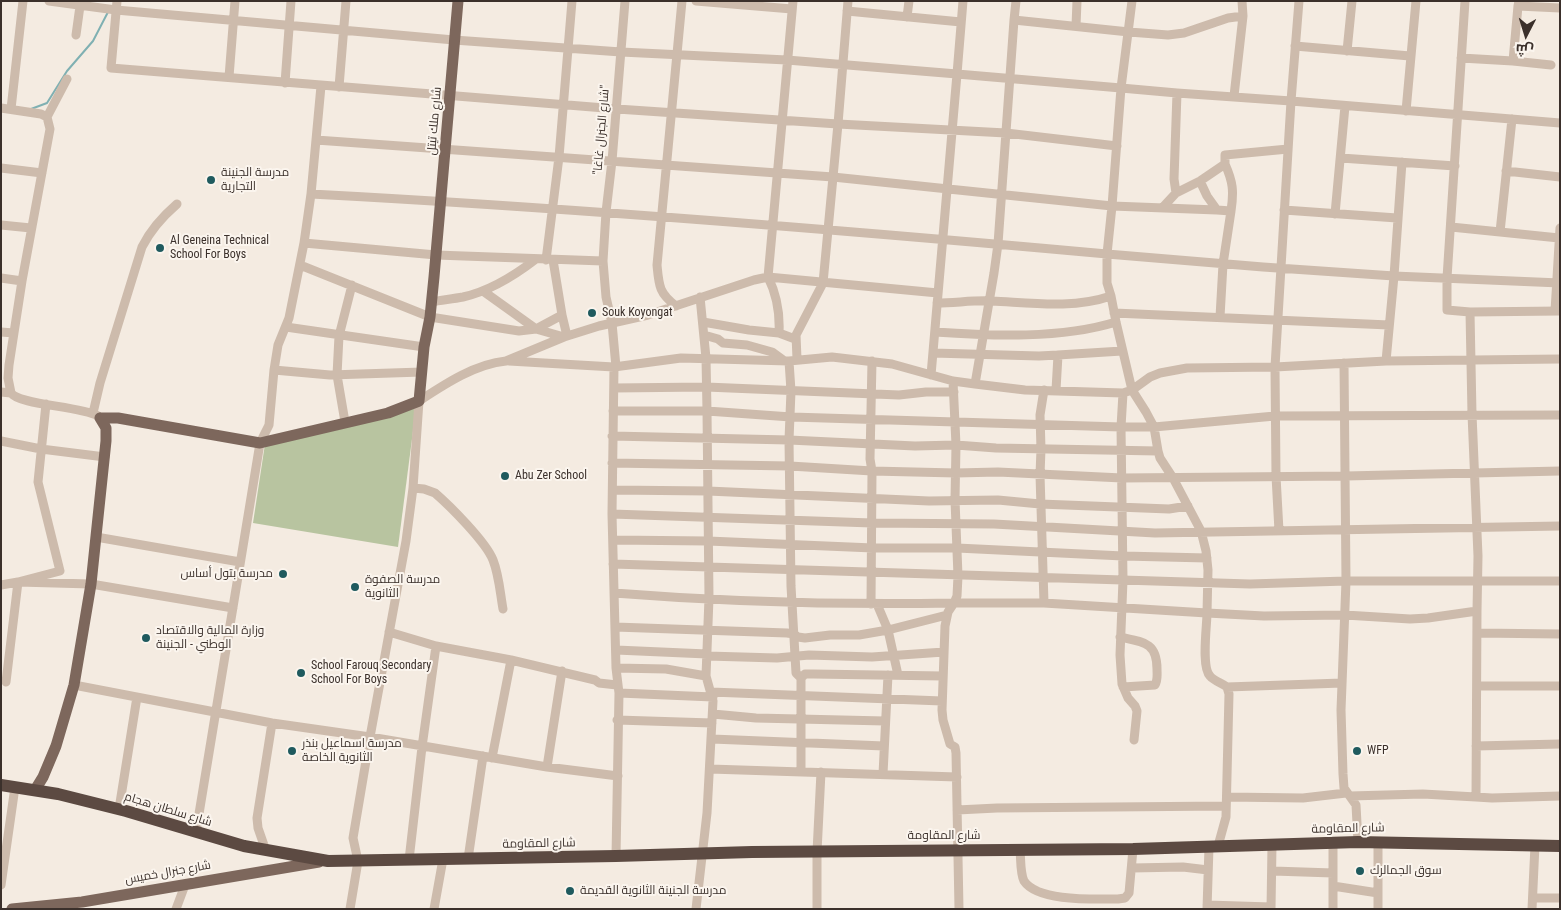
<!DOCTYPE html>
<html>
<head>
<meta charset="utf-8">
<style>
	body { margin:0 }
	#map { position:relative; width:1561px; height:910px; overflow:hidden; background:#f4ebe1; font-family:"Roboto Condensed",Cairo,sans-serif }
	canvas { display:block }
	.frame { position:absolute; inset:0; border:2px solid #3b302b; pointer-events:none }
	.north { position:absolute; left:1501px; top:10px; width:50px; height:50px; -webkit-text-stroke:4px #fbf5ee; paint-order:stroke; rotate:185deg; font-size:14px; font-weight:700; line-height:20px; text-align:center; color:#3b302b }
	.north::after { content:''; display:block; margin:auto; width:18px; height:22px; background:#3b302b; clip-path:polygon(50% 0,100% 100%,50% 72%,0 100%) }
</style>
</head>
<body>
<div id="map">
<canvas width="1561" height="910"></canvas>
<div class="frame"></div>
<div class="north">ش</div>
</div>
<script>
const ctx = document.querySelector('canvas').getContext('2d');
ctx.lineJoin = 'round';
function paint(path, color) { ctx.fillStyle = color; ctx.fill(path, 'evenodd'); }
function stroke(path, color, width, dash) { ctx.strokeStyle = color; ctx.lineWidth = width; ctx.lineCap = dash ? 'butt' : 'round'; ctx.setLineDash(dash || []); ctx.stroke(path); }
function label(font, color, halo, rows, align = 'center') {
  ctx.font = font + ' "Roboto Condensed",Cairo,sans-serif'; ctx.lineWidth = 4; ctx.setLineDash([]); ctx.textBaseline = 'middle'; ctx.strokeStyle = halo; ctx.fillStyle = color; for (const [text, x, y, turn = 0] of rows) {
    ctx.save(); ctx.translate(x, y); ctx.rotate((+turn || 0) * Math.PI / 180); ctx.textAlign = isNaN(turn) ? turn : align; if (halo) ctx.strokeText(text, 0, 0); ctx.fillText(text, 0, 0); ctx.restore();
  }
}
const green = new Path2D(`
	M416 408 398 547 253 523 265 444Z`);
const stream = new Path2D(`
	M31 109 47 103 67 71 93 41 108 12`);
const minor = new Path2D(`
	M49 1 116 10 454 40 621 52 787 60 957 74 963 1
	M117 1 111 68 617 109 838 124 833 177 316 140
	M696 1 792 9
	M793 1 768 277C777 295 780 313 779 333L795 339
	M848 1 838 124 1006 133 1117 146
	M1299 1 1291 101 1177 93 1121 88 1112 206 1107 254 1263 267 1394 276 1560 283
	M1465 1 1447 278V310L1470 312
	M1519 1 1518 6 1560 8
	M847 11 961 22
	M907 17 909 1
	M1014 20 1016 1
	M1076 26 1077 1
	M76 35 80 6
	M1295 46 1410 56
	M1347 51 1352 1
	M1461 58 1513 61 1518 6
	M1513 61 1551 65
	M229 77 235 1
	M285 83 291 1
	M339 87 346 1
	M1234 96 1243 16 1242 1
	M1 108 41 114 47 117 50 129 22 281 9 365 8 378 11 393
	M11 109 23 1
	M1406 111 1416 1
	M47 117 67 79
	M1341 158 1455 166
	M1225 164C1233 182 1234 191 1231 211
	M1 168 42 173
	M1506 171 1560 177
	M1200 181 1207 196 1217 210 1231 211 1223 264 1220 317
	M1176 193 1174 179 1177 93
	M311 194C577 208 842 230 1107 254V283L1111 296 1116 322 1132 390 1146 412 1154 427 1158 451 1160 458 1173 478 1201 531 1206 551 1208 570 1207 613 1044 603H954L948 612 945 626 942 710 943 720 950 744 955 747 956 753 959 909
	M1163 207 1176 193 1200 181 1225 164V155L1288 149
	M1284 210 1397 218
	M1335 214 1345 106
	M1 225 31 228
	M1451 227 1559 238
	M1500 232 1512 119
	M304 243 436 255 603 261 606 297 612 323 616 367
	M546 260 559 157 572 1
	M603 261 606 212 612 161 625 1
	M300 265 430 317 519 331 536 329 564 337
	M1 278 22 281
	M483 291 536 329 562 315 553 260
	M431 302C442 300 452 299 463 297 490 291 514 276 536 259
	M937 303C955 303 974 300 992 301 1032 303 1073 309 1111 296
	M676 306C659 293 659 286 657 265L682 1
	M1555 311 1560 228
	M1114 313 1389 325
	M562 315 567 336
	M703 322 749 330 779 333
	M286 327 424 347
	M1 332 14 333
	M935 332C992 336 1061 339 1116 322
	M704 335 718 339 723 343 747 345 772 352 783 360
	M933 353 1039 356 1058 355
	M797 359 796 335 823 283 833 177 1112 206 1217 210
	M509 361 614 367
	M789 361 791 391 789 440 791 586 796 673 801 678V771
	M1386 361 1394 276 1402 162
	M1344 363 1346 581 1341 710 1343 774 1344 788 1356 805 1358 842
	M274 370 330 375 422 372
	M931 375 957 74 1121 88 1132 1
	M975 384 994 273 998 244 1014 20 1129 32 1168 35 1184 33 1228 18 1243 16
	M614 388 706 387 899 395 926 392H954
	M1044 390 1040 415 1041 449 1040 475 1044 603
	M1056 390 1058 355 1122 351
	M1 392 11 393C19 405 80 406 98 416
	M1123 393 1121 427 1123 580 1120 655 1122 684 1128 698 1135 706 1137 711 1134 740
	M613 411H707L791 417 1121 427H1154L1275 416 1560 415
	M93 413 100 383 142 247C151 229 162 217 177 204
	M345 422 337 375 339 336 352 285
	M612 436 789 440 915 446 956 445 996 448 1158 451
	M1 441 41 449 105 457
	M612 463 790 466 872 471 956 473 998 472 1122 478 1346 476 1560 471
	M413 488 424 489 435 493C450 506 486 542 493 560 499 575 500 592 503 609
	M613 490 708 491 929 501 998 500 1040 504 1169 509 1188 506
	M612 514 872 523 994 524 1155 533 1560 526
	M1279 531 1276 476 1275 367 1291 101 1560 123
	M96 537 240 562
	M613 540 708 541 873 548H957L1123 556 1207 558
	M613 564 1250 584 1346 581H1560
	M1 585 18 582 91 584 233 608
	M614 593C727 602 841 605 954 603L957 596 958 576 955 500 956 445 953 381
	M871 604 872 471 870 459 872 361
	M877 604 888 630 898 675
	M1477 611 1476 797 1492 798 1560 796
	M615 627 787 633 794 634 798 637 805 638 830 635H859L888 630 947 615
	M389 632 436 646 511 660 595 680 599 683 617 685
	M1478 633 1560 634
	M1120 637C1143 642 1157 642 1157 669 1157 675 1158 680 1155 685L1123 687
	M616 650 707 654
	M707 656 777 658 809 655 872 657 944 652
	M616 668 666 669 706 676
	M801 678 805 674H813L943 676
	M6 682 18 582 60 571 38 482 46 404
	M1342 683 1227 687C1222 683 1214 681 1210 676 1201 667 1207 626 1207 613L1264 616 1345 615 1410 619 1428 618 1477 611 1478 556 1472 414 1470 312 1560 311
	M74 685 272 723 370 737 547 767 618 776
	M1477 686H1560
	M711 692 942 701
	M619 693 713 697
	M713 714 756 718 885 721
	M617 720 712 723
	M712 739 884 746
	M1476 746 1560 744
	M492 758 511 660
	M547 767 562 671
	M710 769 957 777
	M883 774 888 675
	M1350 796 1423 794 1476 797
	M1227 797 1303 798 1346 793
	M119 809 137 697
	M957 810 997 808 1226 806
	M196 832 260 443 269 425 274 370 278 345 289 318 304 243 311 194 321 86
	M1333 842V909
	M1218 846 1226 817 1229 694 1227 687
	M1020 850C1021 859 1020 873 1024 881 1038 902 1095 899 1118 899L1125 898 1129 893 1133 849
	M266 851 258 828 257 818 272 723
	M616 856 619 693 616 668 612 514 614 367 681 358 789 361 832 357 892 364 953 381 975 384 1025 390 1123 393 1132 390 1150 377 1160 373 1187 368 1275 367 1386 361 1560 359
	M468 859 483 756
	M409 860 422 747 436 646
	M1132 868 1183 867 1208 870
	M1273 871 1333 873
	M1 885 15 787
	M1333 886 1378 893
	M1533 898H1560
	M1207 905 1271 907
	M176 909 185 885
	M350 909 358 861 353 838 370 737 406 541 413 488 419 401C445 384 475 364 506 361L564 337 599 326 648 315 754 280 768 277 938 293
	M434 909 443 859
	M696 909 707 813 713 701 706 676 709 598 707 411 706 358 700 297
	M817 909V852L821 772
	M1207 909 1209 847
	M1271 909 1272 845
	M1378 909V842
	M1532 909 1535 845`);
const major = new Path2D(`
	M100 418H118L260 443 388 413 419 401 424 347 430 317 434 277 458 1
	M35 790 43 777 56 746 74 685 91 584 106 441V428L100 418
	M12 909 82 902 319 862`);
const highway = new Path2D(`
	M1 785 58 794 126 811 244 846 328 861 616 856 752 852 1133 849 1358 842 1560 846`);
const markers = [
	[211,180,5,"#1f5a5e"],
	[160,248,5,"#1f5a5e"],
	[592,313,5,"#1f5a5e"],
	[505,476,5,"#1f5a5e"],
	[283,574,5,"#1f5a5e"],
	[355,587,5,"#1f5a5e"],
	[146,638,5,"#1f5a5e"],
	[301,673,5,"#1f5a5e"],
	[292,751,5,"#1f5a5e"],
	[1357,751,5,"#1f5a5e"],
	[1360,871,5,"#1f5a5e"],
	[570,891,5,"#1f5a5e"]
];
const streetNames = [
	["شارع ملك تيتل",435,121,-85],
	["\"شارع الجنرال غاغا\"",602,130,-85],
	["شارع سلطان هجام",168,810,17],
	["شارع المقاومة",1348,829,-1],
	["شارع المقاومة",944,836],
	["شارع المقاومة",539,844,-1],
	["شارع جنرال خميس",168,873,-10]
];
const poiNames = [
	["مدرسة الجنينة",221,173],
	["التجارية",221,187],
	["Al Geneina Technical",170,241],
	["School For Boys",170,255],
	["Souk Koyongat",602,313],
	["Abu Zer School",515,476],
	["مدرسة بتول أساس",273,574,"right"],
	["مدرسة الصفوة",365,580],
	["الثانوية",365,594],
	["وزارة المالية والاقتصاد",156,631],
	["الوطني - الجنينة",156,645],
	["School Farouq Secondary",311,666],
	["School For Boys",311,680],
	["مدرسة اسماعيل بنذر",302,744],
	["الثانوية الخاصة",302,758],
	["WFP",1367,751],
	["سوق الجمالرك",1370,871],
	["مدرسة الجنينة الثانوية القديمة",580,891]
];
paint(green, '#b8c4a0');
stroke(stream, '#7fb0b2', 2);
stroke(minor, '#cdbbac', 9);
stroke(major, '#7d675c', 11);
stroke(highway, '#5c4a42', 12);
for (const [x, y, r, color] of markers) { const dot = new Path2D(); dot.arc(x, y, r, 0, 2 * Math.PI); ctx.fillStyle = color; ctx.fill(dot); stroke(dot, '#fbf5ee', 2); }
label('12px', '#3b302b', '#fbf5ee', streetNames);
label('12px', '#3b302b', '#fbf5ee', poiNames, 'left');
</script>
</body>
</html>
